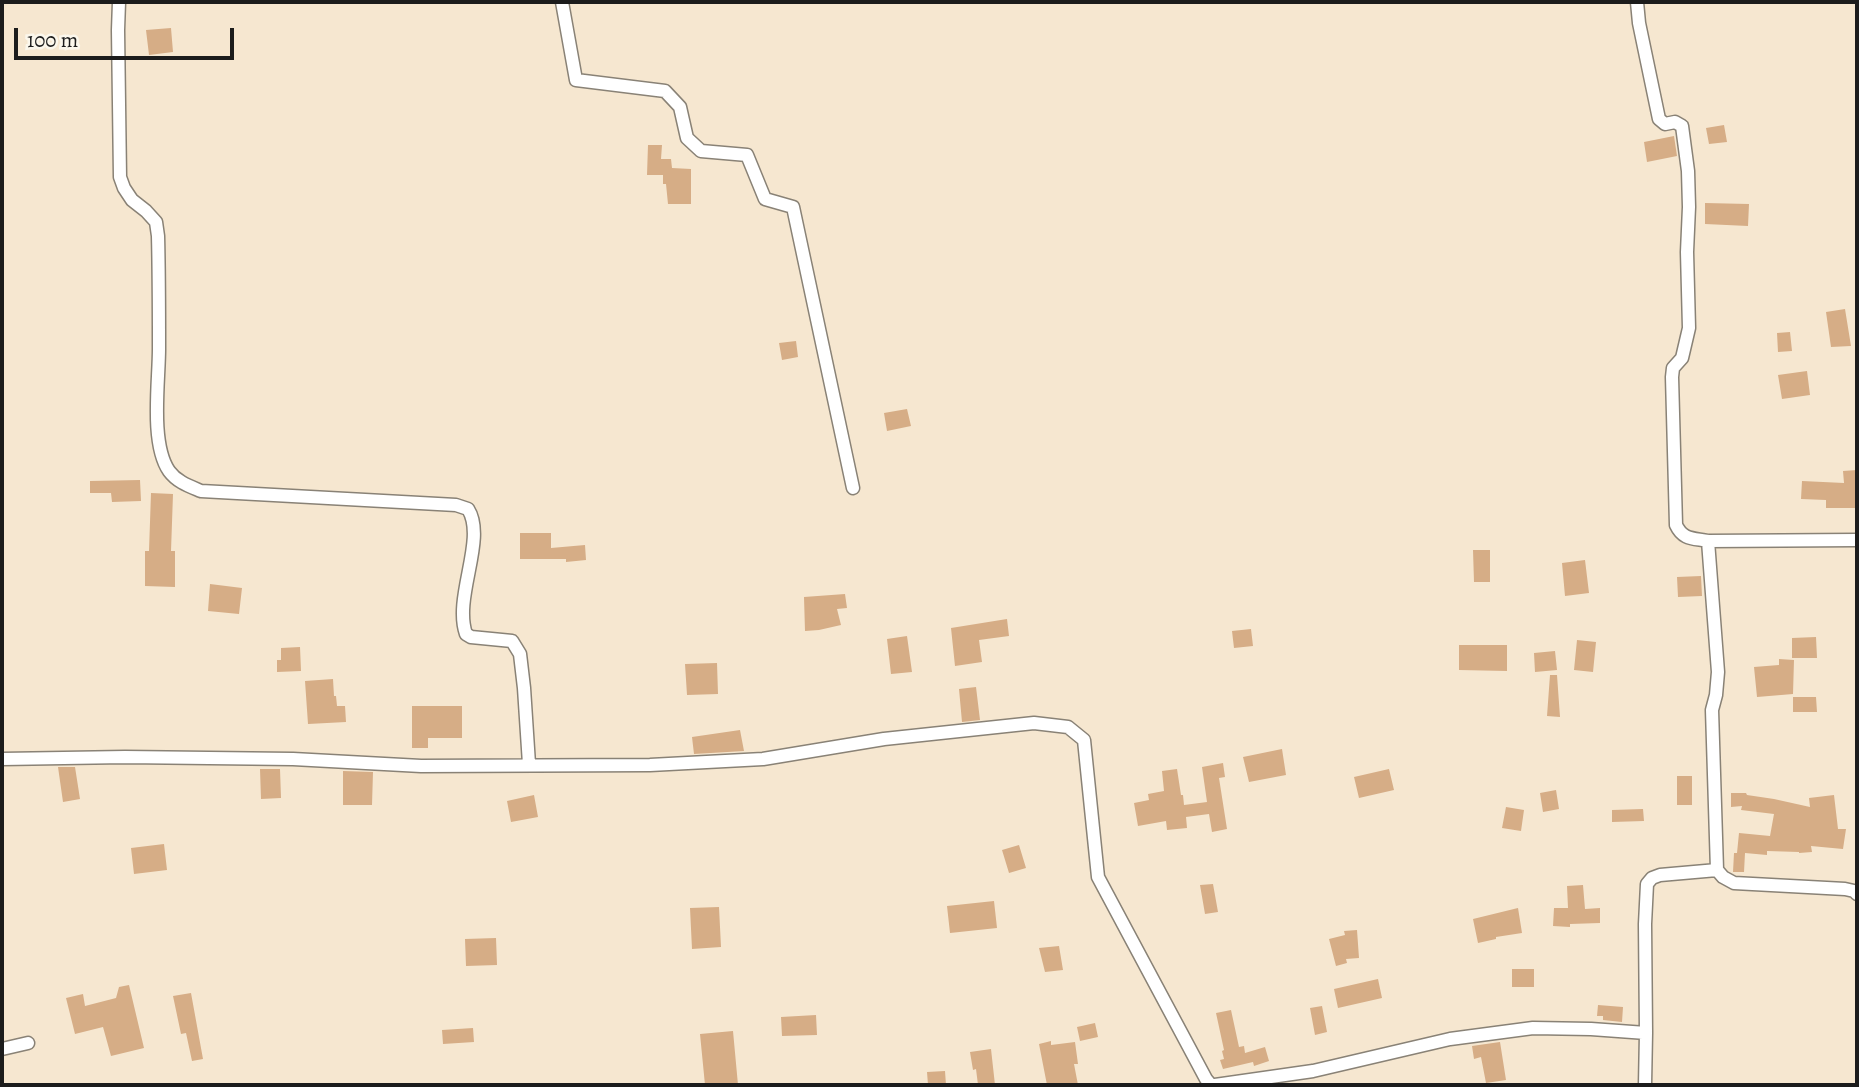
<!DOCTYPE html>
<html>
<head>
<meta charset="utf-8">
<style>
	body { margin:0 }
	#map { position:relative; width:1859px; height:1087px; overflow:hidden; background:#f6e7d0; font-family:Alegreya,serif }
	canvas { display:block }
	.frame { position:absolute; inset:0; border:4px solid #1c1c1c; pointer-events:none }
	.scale { position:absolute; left:14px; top:28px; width:220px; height:32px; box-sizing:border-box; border:4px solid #1c1c1c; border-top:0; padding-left:9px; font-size:21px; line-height:24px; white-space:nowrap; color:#1c1c1c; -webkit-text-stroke:5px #fbf7ec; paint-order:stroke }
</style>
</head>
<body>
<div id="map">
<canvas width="1859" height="1087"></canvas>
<div class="frame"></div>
<div class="scale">100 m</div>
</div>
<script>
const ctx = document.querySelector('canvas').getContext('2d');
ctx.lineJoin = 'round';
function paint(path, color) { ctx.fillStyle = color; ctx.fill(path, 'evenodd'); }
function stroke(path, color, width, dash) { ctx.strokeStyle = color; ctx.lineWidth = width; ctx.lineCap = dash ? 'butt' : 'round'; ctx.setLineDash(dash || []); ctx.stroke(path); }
const building = new Path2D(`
	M171 28 173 52 149 55 146 30Z
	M1724 125 1727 142 1709 144 1706 128Z
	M1674 136 1677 156 1647 162 1644 142Z
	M648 145H662L661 159H671L672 168 691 169V204H668L666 184H663V175H647Z
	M1705 203 1749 204 1748 226 1705 224Z
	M1845 309 1851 346 1831 347 1826 312Z
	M1790 332 1792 351 1778 352 1777 333Z
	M796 341 798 357 782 360 779 343Z
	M1807 371 1810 395 1782 399 1778 375Z
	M907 409 911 426 887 431 884 413Z
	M1857 470V508H1826V500L1801 499 1802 481 1844 483 1843 471Z
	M140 480 141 501 112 502 111 493H90V481Z
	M151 493 173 494 171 551H175V587L145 586V551H149Z
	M520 533H551V548L585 545 586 560 566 562V559H520Z
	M1473 550H1490V582H1474Z
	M1585 560 1589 593 1565 596 1562 563Z
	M1701 576 1702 596 1678 597 1677 577Z
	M210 584 242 588 239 614 208 611Z
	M845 594 847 608 837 609 841 625 819 630 805 631 804 597Z
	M1007 619 1009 636 979 640 982 662 955 666 951 628Z
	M1251 629 1253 646 1234 648 1232 631Z
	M907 636 912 672 891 674 887 639Z
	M1816 637 1817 658H1792V638Z
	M1577 640 1596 642 1593 672 1574 670Z
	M1459 645H1507V671L1459 670Z
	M300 647 301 671 277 672V660H281V648Z
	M1555 651 1557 670 1535 672 1534 653Z
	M1779 659 1794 660 1793 694 1757 697 1754 667 1779 665Z
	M717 663 718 694 687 695 685 664Z
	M1550 675H1557L1560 717 1547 716Z
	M333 679 334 696H336L337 706H345L346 722 308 724 305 681Z
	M976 687 980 720 962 722 959 689Z
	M1793 697H1816L1817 712H1793Z
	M412 706H462V738H428V748H412Z
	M740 730 744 751 694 754 692 737Z
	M1282 749 1286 775 1249 782 1243 757Z
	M1223 763 1225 777 1219 778 1227 829 1212 832 1209 814 1186 817 1187 828 1167 830 1166 821 1138 826 1134 803 1149 800 1148 794 1164 791 1162 771 1177 769 1181 795H1183L1184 805 1207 802 1202 767Z
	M58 767H75L80 799 63 802Z
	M260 769H280L281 798 261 799Z
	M1389 769 1394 790 1359 798 1354 777Z
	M343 771 373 772 372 805H343Z
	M1677 776H1692V805H1677Z
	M1556 790 1559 809 1543 812 1540 793Z
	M1731 793H1746L1747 795 1774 799 1810 807 1809 798 1834 795 1838 829H1846L1843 849 1811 846 1812 852 1799 853V852L1767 851V855L1745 853 1744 872H1733L1734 853H1743H1737L1739 833 1770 836 1774 814 1741 810 1742 806 1731 807Z
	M534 795 538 817 511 822 507 801Z
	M1506 807 1524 810 1521 831 1502 828Z
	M1643 809 1644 821 1612 822V810Z
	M164 844 167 870 134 874 131 848Z
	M1019 845 1026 868 1009 873 1002 850Z
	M1213 884 1218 912 1205 914 1200 885Z
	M1583 885 1585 909 1600 908V923L1570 924V927L1553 926 1554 908H1568L1567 886Z
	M994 901 997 928 950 933 947 906Z
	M719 907 721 947 692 949 690 908Z
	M1518 908 1522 933 1496 937V939L1478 943 1473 919Z
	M1357 930 1359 958 1346 959 1347 963 1336 966 1329 939 1345 935 1344 931Z
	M496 938 497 965 466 966 465 939Z
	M1059 946 1063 970 1045 972 1039 948Z
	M1512 969H1534V987H1512Z
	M1378 979 1382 998 1338 1008 1334 989Z
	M129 985 144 1048 111 1056 103 1027 75 1034 66 998 83 994 85 1006 116 998 119 987Z
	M191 993 203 1059 192 1061 186 1033 181 1034 173 996Z
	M1598 1005 1623 1007 1622 1022 1603 1020V1016H1597Z
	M1322 1006 1327 1032 1315 1035 1310 1008Z
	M1231 1010 1239 1047 1244 1046 1245 1053 1265 1047 1269 1061 1254 1066 1253 1062 1223 1069 1220 1060 1224 1059 1222 1051 1224 1050 1216 1013Z
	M816 1015 817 1035 782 1036 781 1017Z
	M1095 1023 1098 1037 1080 1041 1077 1027Z
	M473 1028 474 1042 443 1044 442 1030Z
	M733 1031 738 1085H705L700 1034Z
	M1051 1041V1045L1075 1042 1078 1064H1074L1078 1085H1047L1039 1044Z
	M1500 1042 1506 1080 1486 1083 1481 1057 1474 1059 1472 1046Z
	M991 1049 995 1085H978L976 1069 973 1070 970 1052Z
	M945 1071 946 1085H928L927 1072Z`);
const street = new Path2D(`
	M119 2 118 30 120 177 124 188 132 200 146 211 156 222 158 236C159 274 159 312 159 349 159 382 150 443 169 471 177 482 189 486 201 491L456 505 468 509C487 539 453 597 466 634L471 637 512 641 520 654 524 688 529 764
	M562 2 576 80 665 91 680 107 687 138 701 151 747 155 765 199 793 207 853 488
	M1637 2 1639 23 1659 119 1665 124 1675 122 1682 126 1688 171 1689 207 1687 252 1689 328 1682 358 1673 368 1672 377 1676 525C1683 540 1693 538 1708 541L1857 540
	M1708 541 1718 672 1716 695 1712 710 1717 870
	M2 759 125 757 293 759 421 766 650 765 763 759 884 739 1034 723 1068 727 1084 740 1098 877 1206 1079 1211 1085
	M2 1049 28 1043
	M1215 1085 1313 1071 1450 1039 1533 1028 1591 1029 1646 1033
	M1645 1085 1646 1033 1645 924 1647 884 1652 878 1660 875 1717 870 1723 877 1734 883 1845 889 1854 891 1857 894`);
paint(building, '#d6ad86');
stroke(street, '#898276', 15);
stroke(street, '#fff', 12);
</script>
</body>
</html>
